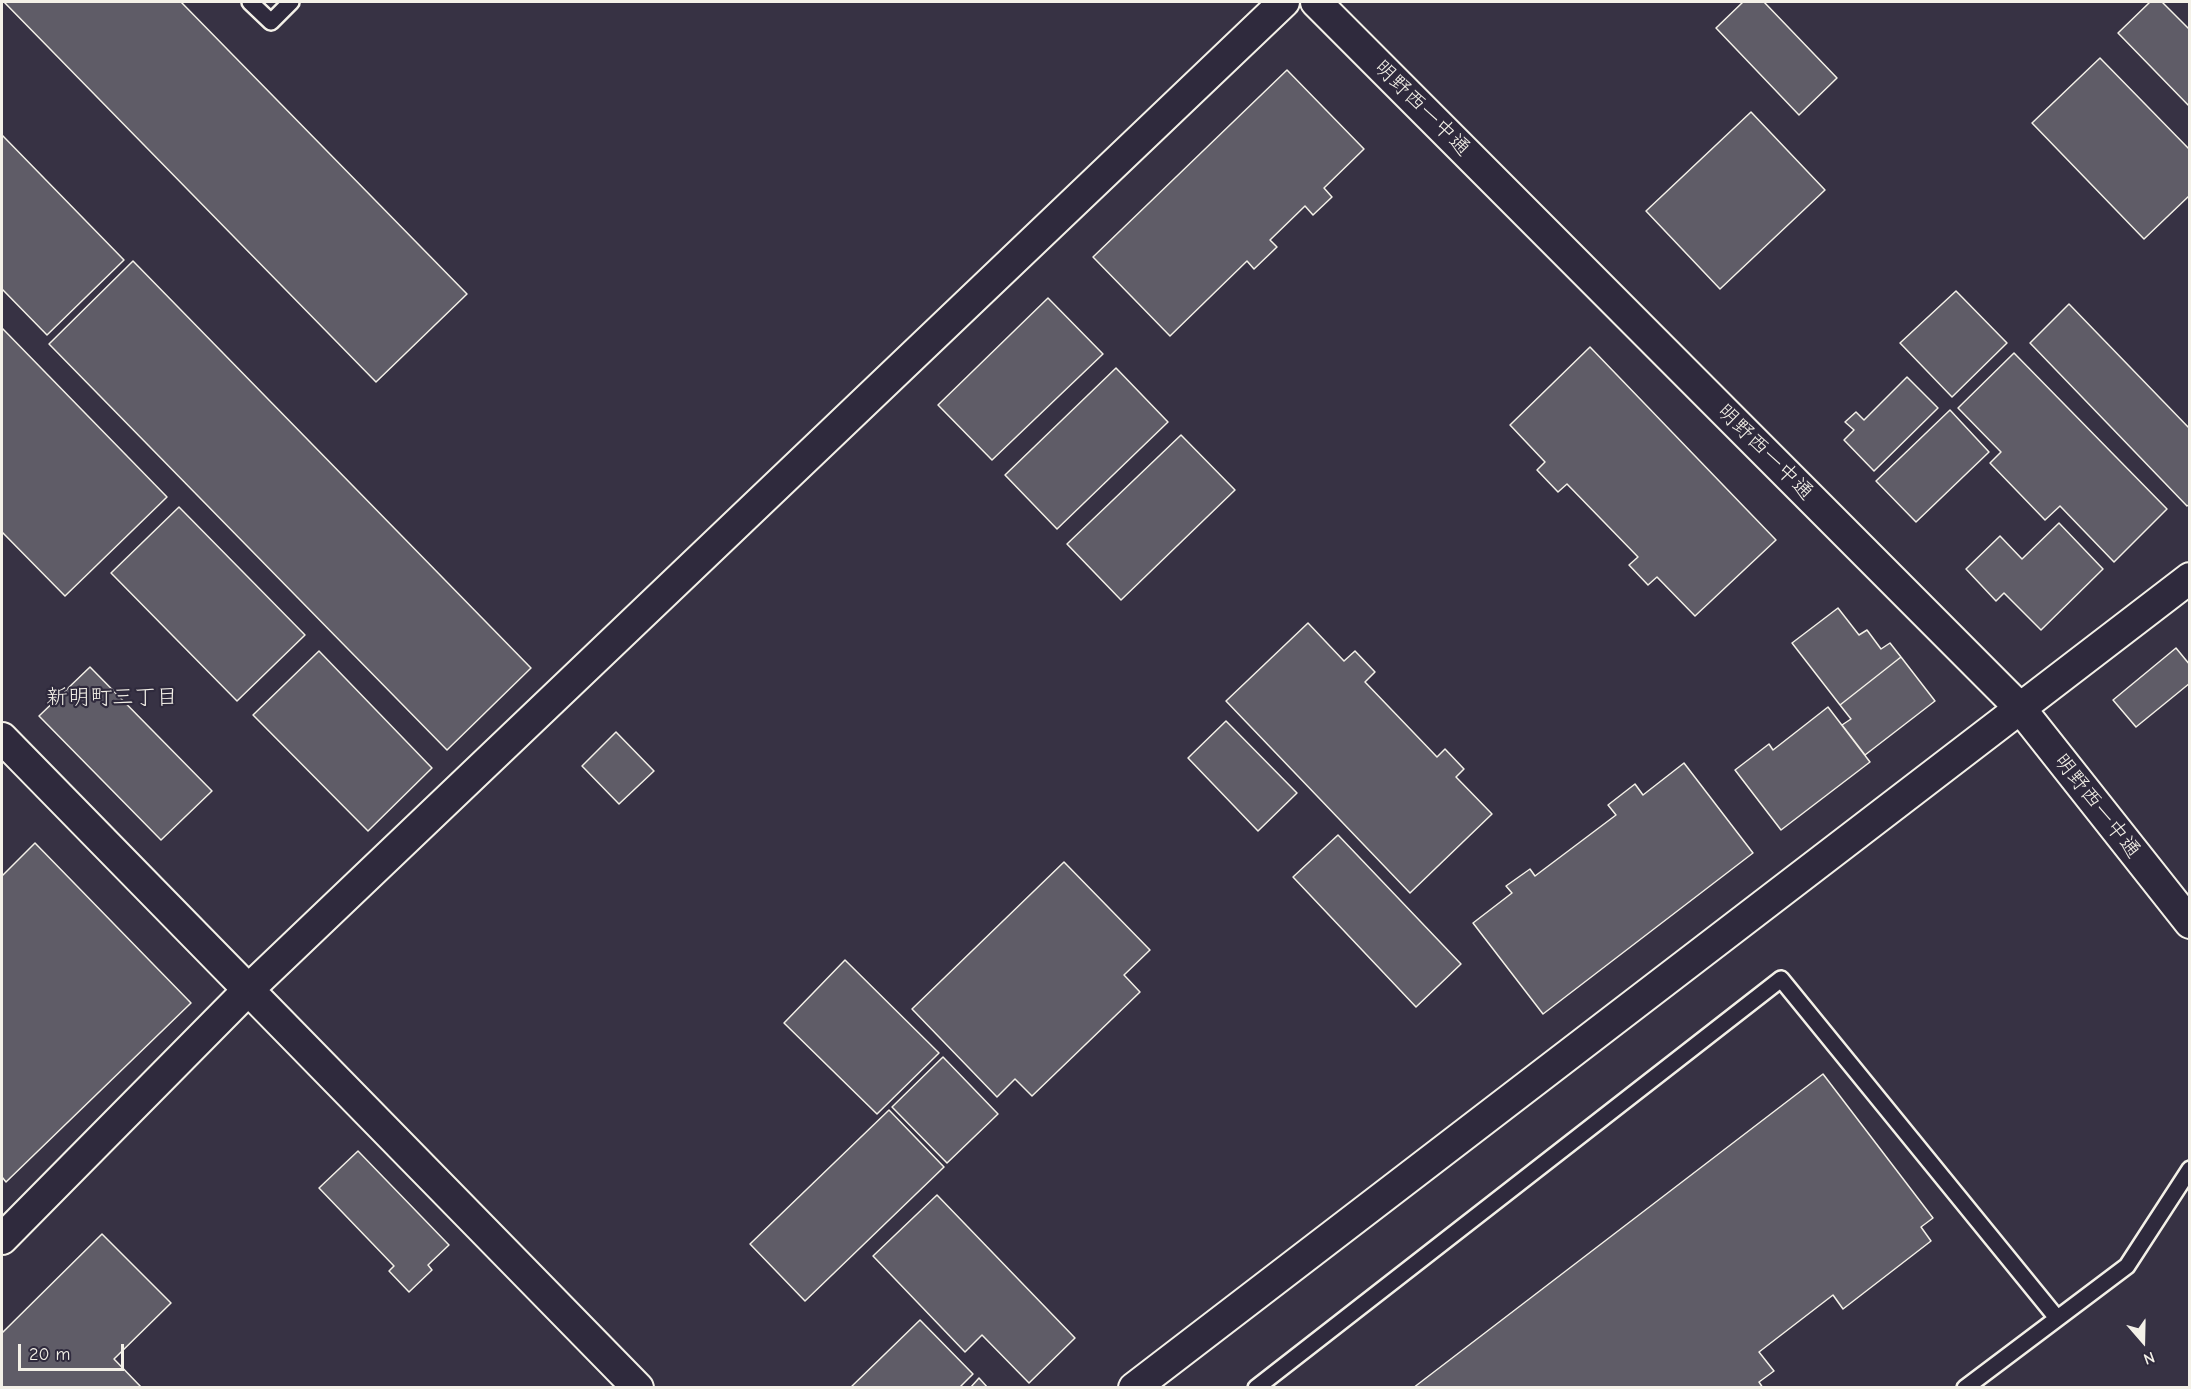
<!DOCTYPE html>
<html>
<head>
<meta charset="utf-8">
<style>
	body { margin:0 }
	#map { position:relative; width:2191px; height:1389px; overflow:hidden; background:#373244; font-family:"Comic Neue",sans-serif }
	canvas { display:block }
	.frame { position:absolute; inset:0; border:3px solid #f4f1e8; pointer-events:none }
	.north { position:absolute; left:2113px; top:1311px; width:60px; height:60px; -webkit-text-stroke:4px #2f2a3d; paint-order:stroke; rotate:160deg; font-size:16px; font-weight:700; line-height:24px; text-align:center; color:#f4f1e8 }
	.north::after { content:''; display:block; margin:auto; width:21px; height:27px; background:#f4f1e8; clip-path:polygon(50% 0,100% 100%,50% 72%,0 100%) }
	.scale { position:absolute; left:18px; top:1344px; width:106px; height:27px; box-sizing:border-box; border:3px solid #f4f1e8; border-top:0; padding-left:8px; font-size:18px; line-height:21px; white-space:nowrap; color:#f4f1e8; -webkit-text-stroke:4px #2f2a3d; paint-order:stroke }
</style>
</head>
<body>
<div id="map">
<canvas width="2191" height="1389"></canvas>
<div class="frame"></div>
<div class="north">N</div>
<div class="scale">20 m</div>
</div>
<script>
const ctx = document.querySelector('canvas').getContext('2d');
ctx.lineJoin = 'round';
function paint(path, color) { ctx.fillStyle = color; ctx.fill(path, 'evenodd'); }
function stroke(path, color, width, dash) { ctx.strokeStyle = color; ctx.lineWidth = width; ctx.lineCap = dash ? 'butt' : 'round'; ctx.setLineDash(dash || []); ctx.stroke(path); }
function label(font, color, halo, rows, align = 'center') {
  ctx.font = font + ' "Comic Neue","Klee One",sans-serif'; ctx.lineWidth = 4.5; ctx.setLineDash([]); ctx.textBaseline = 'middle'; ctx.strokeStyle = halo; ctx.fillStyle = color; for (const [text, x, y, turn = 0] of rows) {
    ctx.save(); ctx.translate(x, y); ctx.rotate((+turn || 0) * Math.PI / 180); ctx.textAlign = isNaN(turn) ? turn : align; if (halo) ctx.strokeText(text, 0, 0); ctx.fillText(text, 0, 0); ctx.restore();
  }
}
const building = new Path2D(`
	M4 2H181L467 294 376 382Z
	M1743 2H1764L1837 78 1799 115 1716 28Z
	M2150 2H2162L2190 30V107L2118 33Z
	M2100 58 2190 150V195L2144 239 2032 123Z
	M1287 70 1364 149 1324 188 1332 197 1313 215 1305 206 1270 240 1277 247 1254 269 1247 261 1170 336 1093 257Z
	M1751 112 1825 190 1720 289 1646 211Z
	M2 135 124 260 47 335 2 289Z
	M133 261 531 668 447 750 49 344Z
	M1956 291 2007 343 1952 397 1900 343Z
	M1048 298 1103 354 992 460 938 405Z
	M2069 304 2190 429V504L2187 506 2030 343Z
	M2 328 167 497 65 596 2 532Z
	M1590 347 1776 540 1695 616 1657 577 1648 585 1629 565 1638 557 1567 484 1558 492 1537 470 1545 462 1510 425Z
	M2014 353 2167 509 2114 562 2060 506 2045 520 1990 463 2001 452 1958 408Z
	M1116 368 1168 422 1057 529 1005 475Z
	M1907 377 1938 408 1874 471 1844 440 1854 430 1845 422 1856 412 1864 420Z
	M1950 410 1989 452 1916 522 1876 481Z
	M1181 435 1235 490 1121 600 1067 544Z
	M179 507 305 635 237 701 111 573Z
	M2059 523 2103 569 2041 630 2004 593 1996 601 1966 569 2000 536 2022 559Z
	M1838 608 1859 635 1867 630 1881 649 1890 643 1901 657 1840 705 1792 643Z
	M1308 623 1344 661 1355 651 1375 672 1365 682 1437 757 1445 749 1464 769 1456 777 1492 814 1410 893 1226 701Z
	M2176 648 2190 665V683L2136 727 2113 700Z
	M319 651 432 768 368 831 253 715Z
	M1901 657 1935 701 1865 755 1842 725 1851 719 1840 705Z
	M90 667 212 791 161 840 39 716Z
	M1828 707 1870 762 1781 830 1735 770 1769 744 1773 750Z
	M1226 721 1297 793 1258 831 1188 758Z
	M616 732 654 771 619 804 582 766Z
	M1684 763 1753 853 1543 1014 1473 923 1512 893 1506 886 1530 869 1535 876 1616 815 1608 805 1635 784 1643 795Z
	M1338 835 1461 964 1416 1007 1293 877Z
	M35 843 191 1003 6 1182 2 1177V876Z
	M1064 862 1150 950 1124 975 1140 992 1032 1096 1015 1079 997 1097 912 1009Z
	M845 960 939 1053 877 1114 784 1023Z
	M943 1057 998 1114 947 1163 892 1107Z
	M1823 1074 1933 1218 1921 1227 1931 1241 1843 1309 1833 1295 1759 1352 1774 1371 1759 1382 1763 1388H1413Z
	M889 1110 944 1167 805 1301 750 1244Z
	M358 1151 449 1245 428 1265 432 1270 409 1292 389 1271 394 1266 319 1188Z
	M937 1195 1075 1338 1029 1383 982 1335 965 1352 873 1256Z
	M102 1234 171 1303 114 1359 142 1388H2V1333Z
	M920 1320 973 1374 959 1388H850Z
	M979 1378 988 1388H970Z`);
const lane = new Path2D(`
	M250 2 271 22 291 2
	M1256 1388 1781 979 2057 1318
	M1965 1388 2127 1266 2190 1169`);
const street = new Path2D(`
	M1316 2 2020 708 2190 923
	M2 738 638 1388
	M2 1239 249 989 1284 2
	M1134 1388 2190 578`);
const streetNames = [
	["明野西一中通",1422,108,45],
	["明野西一中通",1765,452,45],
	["明野西一中通",2097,806,52]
];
const neighbourhoodNames = [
	["新明町三丁目",112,698]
];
paint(building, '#5f5c67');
stroke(building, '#f4f1e8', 1.5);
stroke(lane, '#f4f1e8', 20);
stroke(street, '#f4f1e8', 34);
stroke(lane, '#2f2a3d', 15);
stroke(street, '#2f2a3d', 30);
label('21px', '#f4f1e8', '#2f2a3d', streetNames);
label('22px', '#f4f1e8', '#2f2a3d', neighbourhoodNames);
</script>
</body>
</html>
